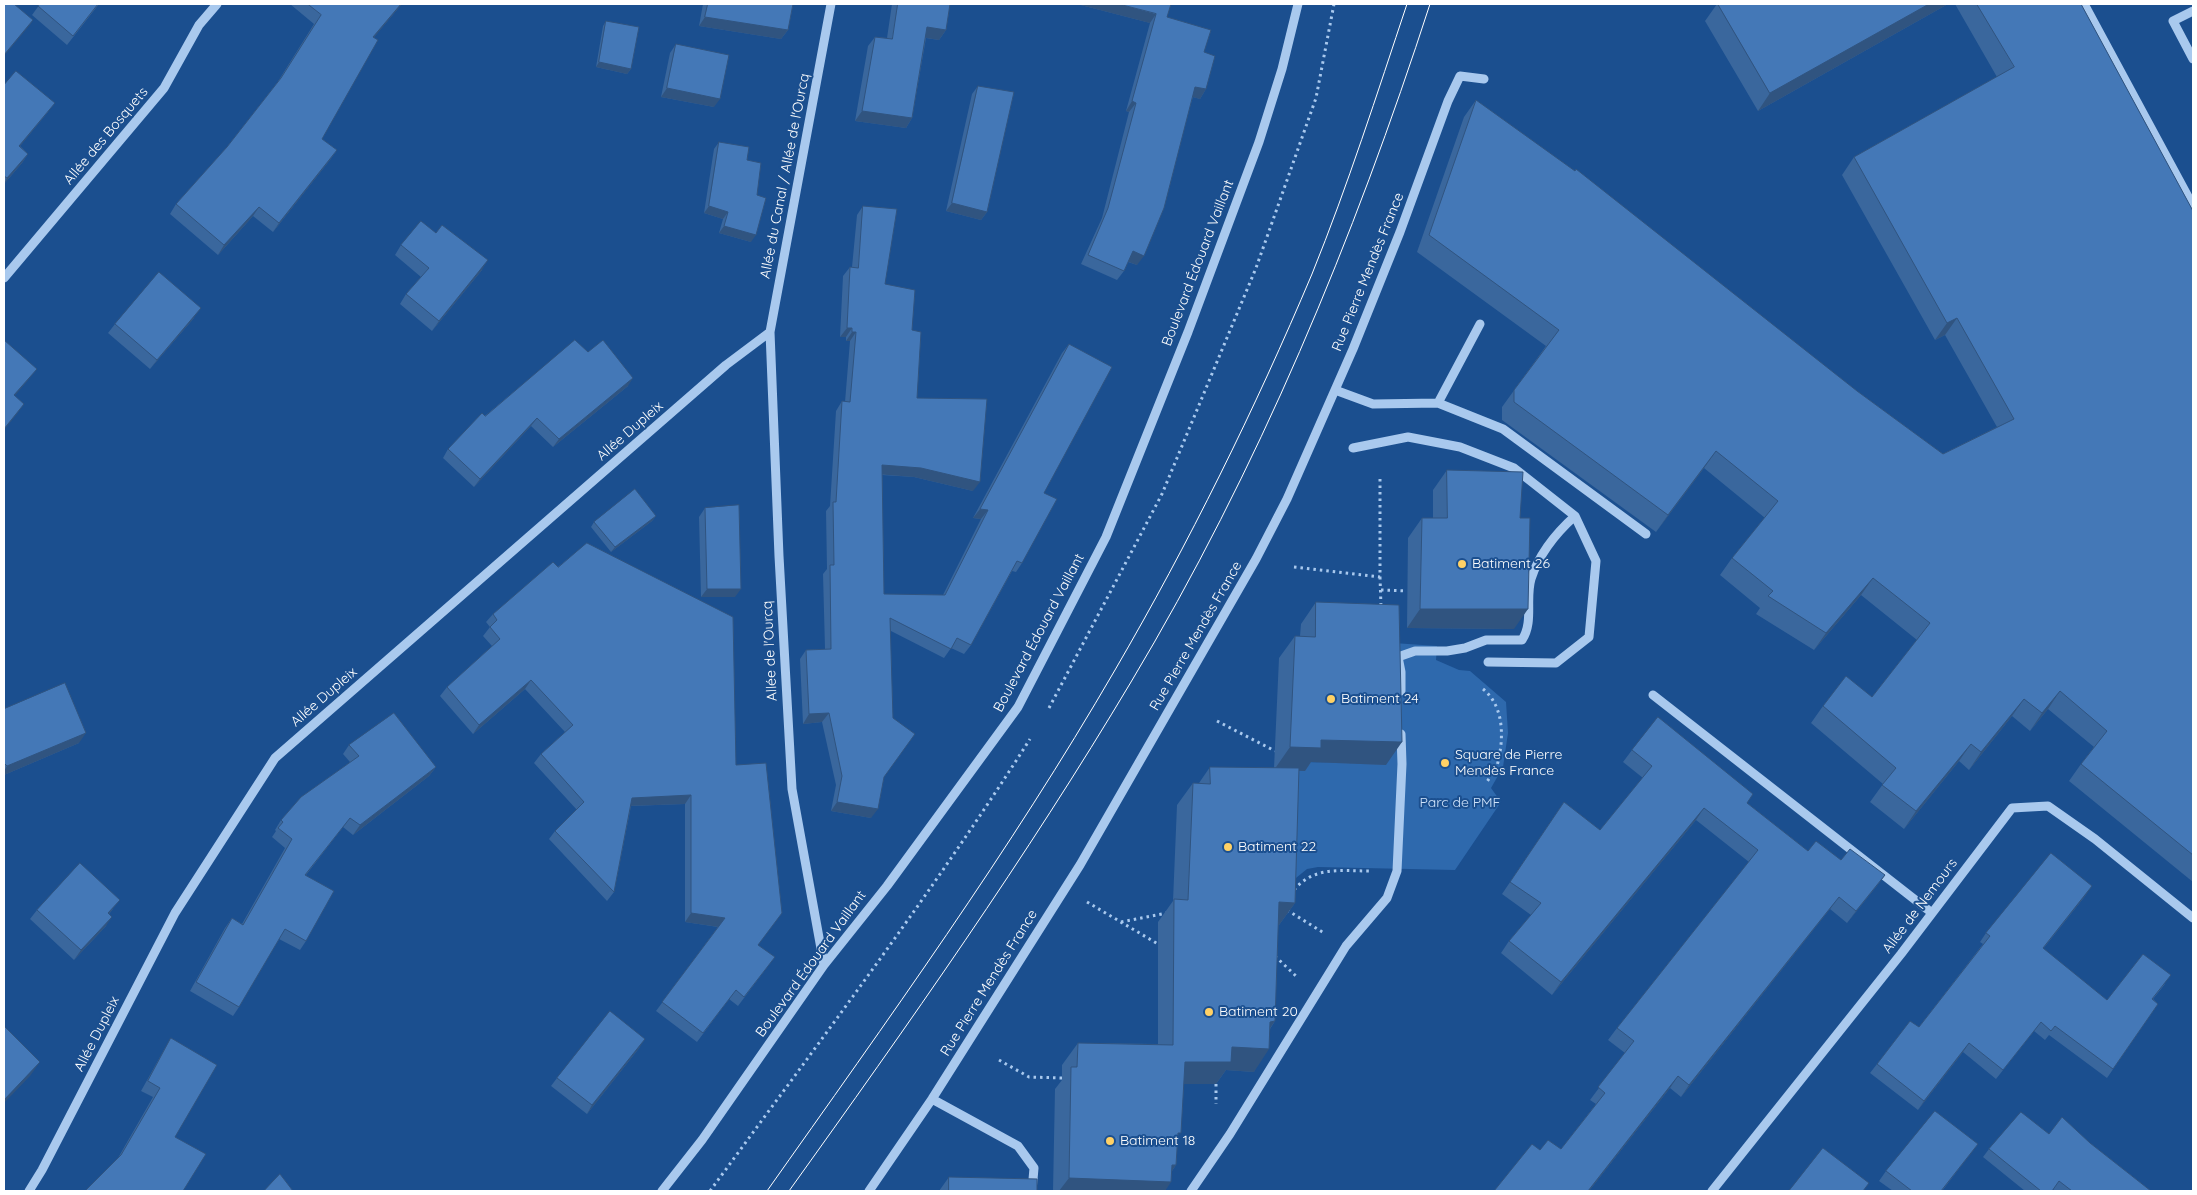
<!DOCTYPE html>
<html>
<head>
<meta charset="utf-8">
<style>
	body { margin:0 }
	#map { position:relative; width:2197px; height:1195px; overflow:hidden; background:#1b4f8f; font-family:Quicksand,sans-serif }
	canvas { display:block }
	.frame { position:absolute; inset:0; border:5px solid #fff; pointer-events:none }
</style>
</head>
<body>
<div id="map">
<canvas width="2197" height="1195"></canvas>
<div class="frame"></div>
</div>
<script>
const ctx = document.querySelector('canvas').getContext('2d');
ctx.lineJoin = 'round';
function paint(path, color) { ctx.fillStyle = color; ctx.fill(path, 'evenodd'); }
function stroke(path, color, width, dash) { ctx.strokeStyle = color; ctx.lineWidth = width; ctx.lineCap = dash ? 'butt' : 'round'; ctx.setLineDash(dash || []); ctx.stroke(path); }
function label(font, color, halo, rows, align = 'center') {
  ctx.font = font + ' Quicksand,sans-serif'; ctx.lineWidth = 4; ctx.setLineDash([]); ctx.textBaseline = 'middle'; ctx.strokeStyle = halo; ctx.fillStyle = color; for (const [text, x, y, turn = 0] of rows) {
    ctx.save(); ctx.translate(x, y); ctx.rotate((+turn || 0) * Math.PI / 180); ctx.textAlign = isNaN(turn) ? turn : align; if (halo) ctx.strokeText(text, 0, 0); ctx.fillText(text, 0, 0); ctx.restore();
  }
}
const green = new Path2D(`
	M1379 642 1437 646 1436 660 1459 670 1470 671 1506 702 1508 733 1503 767 1491 788 1501 802 1455 870 1318 867 1307 869 1291 882 1290 770 1305 762 1386 764Z`);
const path = new Path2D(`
	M1294 567 1380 577V479
	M1380 577 1381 607
	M1381 590 1407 591
	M1483 689C1504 706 1504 737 1498 762 1496 770 1490 777 1486 783
	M1049 708 1162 494 1256 268 1316 98 1334 4
	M1217 721 1275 751
	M1294 890C1314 866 1340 871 1369 871
	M1087 902 1158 944
	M1287 910 1324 933
	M1121 922 1167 913
	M1275 956 1298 978
	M999 1060 1029 1077 1062 1078
	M1216 1084V1104
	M710 1191C819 1042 931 895 1030 739`);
const minor = new Path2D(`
	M2084 4 2193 206
	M2193 11 2173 21 2193 59
	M4 278 164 88 199 25 217 4
	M1335 390 1373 404 1438 403 1503 429 1646 534
	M1438 403 1480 324
	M1353 448 1408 437 1460 447 1514 468 1575 516 1596 561 1589 637 1556 663 1488 662
	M1401 691V672L1398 657 1415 651H1447L1465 648 1486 640H1522C1534 622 1525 599 1531 579 1539 554 1556 533 1575 516
	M1653 695 1932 913
	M824 965 792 789 779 556 770 332 831 4
	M932 1099 1018 1146 1034 1168 1032 1191
	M29 1191 42 1170 175 913 275 758 726 365 770 332
	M662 1191 702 1140 824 965 887 886 1018 707 1106 537 1188 332 1259 142 1282 69 1298 4
	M869 1191 932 1099 1080 865 1256 559 1287 499 1353 349 1400 232 1448 101 1460 76 1484 79
	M1191 1191 1230 1134 1346 946 1387 898 1397 871 1402 764 1401 734
	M1712 1191 1901 954 2012 808 2048 806 2095 839 2193 918`);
const tram = new Path2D(`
	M767 1191C887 1021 1010 851 1115 670 1189 543 1255 409 1312 274 1348 185 1377 94 1407 4
	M789 1191C908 1025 1026 858 1131 682 1258 470 1354 239 1430 4`);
const wall = new Path2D(`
	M40 4H99L67 45 32 15Z
	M290 4H402L374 37 322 139 337 150 330 160 273 232 253 216 218 255 170 214 176 204 227 147 277 83 314 24Z
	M703 4H793L788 30 781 39 699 26Z
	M892 4H950L946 30 939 40 926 38 912 118 906 128 855 121 868 46 875 37 887 38Z
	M1077 4H1171L1167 17 1204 52 1206 89 1200 99 1193 97 1137 265 1128 262 1124 271 1117 280 1081 264 1102 218 1129 112 1126 111 1150 23Z
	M1717 4H1948L1758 111 1705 21Z
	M1955 4H2081L2193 211V882L2069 781 2081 764 2094 747 2048 709 2030 731 2012 716 1969 770 1959 761 1904 829 1870 802 1883 784 1811 723 1823 706 1872 697 1917 640 1861 595 1814 650 1756 614 1760 608 1720 575 1732 558 1765 518 1704 468 1656 532 1502 420V407L1546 346 1417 252 1464 117 1476 100 1857 391 1943 454 1997 427 1945 335 1935 340 1842 175 1854 157 1997 77Z
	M606 21 631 69 627 74 596 67 603 26Z
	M676 44 714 107 661 97 670 53Z
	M4 85 48 112 20 146 28 154 22 163 4 184Z
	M978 86 987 212 981 220 946 211 972 94Z
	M719 142 747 160 751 242 719 233 723 219 704 213 714 149Z
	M863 206 885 284 912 330 917 398 973 491 914 477 882 475 884 594 943 595 981 519 973 518 1062 353 1069 344 1044 493 1022 563 1016 572 1012 571 971 645 964 654 951 648 944 658 891 631 884 778 871 818 831 811 836 785 822 722 803 724 800 659 806 650 825 649 823 574 827 569 826 511 830 506 836 411 842 401 845 402 850 341H846V337H840L843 276 850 267H852L857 215Z
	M401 245 482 270 432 331 400 304 406 294 421 277 395 255Z
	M194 318 150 369 108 333 115 324Z
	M588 352 628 386 553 447 531 426 474 487 443 458 448 449 485 416Z
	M1447 470 1514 629 1407 628 1408 538 1422 518H1433V490Z
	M705 508 735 597H701L699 517Z
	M656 516 652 521 611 552 591 527 594 522Z
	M1316 602 1386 765 1311 762 1305 771H1299L1295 903 1279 925H1278L1275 1021 1270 1029 1254 1072 1226 1070 1216 1084H1183L1178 1137 1176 1165 1172 1171 1165 1191H1053L1055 1089 1062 1080V1065L1078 1043 1158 1044V922L1173 901 1177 805 1193 783H1199L1210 767 1274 768 1279 658 1295 636H1300L1301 624Z
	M493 614 736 765 758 945 768 966 738 1006 729 999 697 1042 656 1011 718 927 685 922V804L631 806 614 892 607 901 549 839 555 831 577 810 534 763 541 754 565 732 525 689 473 734 440 696 447 687 492 646 483 636 490 627 486 622Z
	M4 709 79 743 4 775Z
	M349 745 436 767 429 776 353 835 343 827 306 875V941L300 950 279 939 239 1007 233 1016 190 991 225 928 232 918 242 924 285 848 272 837 276 831 275 830 281 820 350 762 343 754Z
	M1632 750 1747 803 1808 851 1841 860 1885 875 1876 887 1847 923 1830 909 1681 1097 1670 1088 1589 1191 1540 1150 1561 1149 1596 1104 1590 1100 1625 1053 1608 1040 1617 1028 1749 862 1696 820 1552 995 1501 953 1509 941 1531 915 1502 894 1564 802 1600 830 1643 778 1623 762Z
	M2086 895 2043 949 2107 1000 2165 984 2153 999 2158 1004 2107 1078 2049 1035 2045 1040 2034 1031 1996 1079 1963 1052 1918 1110 1870 1073 1877 1064 1919 1027 1983 944 1980 942 1986 933Z
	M113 909 109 914 106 926 74 960 30 919 37 910Z
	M171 1038 175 1137 118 1158 153 1097 141 1091 165 1048Z
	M640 1047 587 1114 551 1086 557 1078Z
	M2049 1134 2090 1143 2151 1191H2055L2053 1189 2052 1191H2025L1983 1157 1989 1149Z
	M1978 1144 1942 1191H1893L1879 1181 1886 1171Z
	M949 1177 1037 1191H939Z`);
const shadedWall = new Path2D(`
	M401 4H402L367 46 373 37Z
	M1077 4H1119L1156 14 1150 23Z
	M1929 4H1948L1758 111 1770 93Z
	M705 17 788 30 781 39 699 26Z
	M33 20 30 25 4 56V55Z
	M927 27 946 30 939 40 921 37Z
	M599 62 631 69 627 74 596 67Z
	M1195 87 1206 89 1200 99 1189 96Z
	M667 88 720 99 714 107 661 97Z
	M1132 101 1136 103 1129 112 1126 111Z
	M55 103 48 112 13 155 19 146Z
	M862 111 912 118 906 128 855 121Z
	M337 150 330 160 273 232 279 223Z
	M28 154 22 163 4 184 7 178Z
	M952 203 987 212 981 220 946 211Z
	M709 206 728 212 723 219 704 213Z
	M259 207 253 216 218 255 224 245Z
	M724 226 756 235 751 242 719 233Z
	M1133 251 1144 256 1137 265 1126 261Z
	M488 260 482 270 432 331 439 321Z
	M201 308 194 318 150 369 157 360Z
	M1957 318 1945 335 1935 340 1947 323Z
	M847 328H852L846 337H840Z
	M852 332H856L850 341H846Z
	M37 369 30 378 7 405 14 395Z
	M633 378 628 386 553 447 559 439Z
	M24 404 17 414 4 430V429Z
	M537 418 531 426 474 487 480 479Z
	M1716 451 1704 468 1656 532 1668 515Z
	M882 465 921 468 980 482 973 491 914 477 876 474Z
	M980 509 988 510 981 519 973 518Z
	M656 516 652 521 611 552 615 547Z
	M1873 578 1861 595 1814 650 1826 633Z
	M707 589H741L735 597H701Z
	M1420 609H1528L1514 629 1407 628Z
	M531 680 525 689 473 734 479 725Z
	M2060 691 2048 709 2030 731 2042 713Z
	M2024 699 2012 716 1969 770 1981 752Z
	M829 713 822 722 803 724 809 714Z
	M86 733 79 743 4 775V771L7 766Z
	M1321 740 1402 742 1386 765 1311 762 1305 771 1274 770 1290 747Z
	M1971 744 1959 761 1904 829 1916 811Z
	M436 767 429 776 353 835 360 825Z
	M691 795 685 804 626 806 632 798Z
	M837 802 878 809 871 818 831 811Z
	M1704 808 1696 820 1552 995 1561 982Z
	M1885 875 1876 887 1847 923 1856 911Z
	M2092 886 2086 895 2036 957 2043 948Z
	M1839 897 1830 909 1681 1097 1689 1085Z
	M120 900 113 909 101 922 108 913Z
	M1279 902 1295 903 1279 925 1263 924Z
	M691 913 725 918 719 927 685 922Z
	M112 917 106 926 74 960 81 950Z
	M1275 1021 1259 1044 1270 1022Z
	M645 1039 640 1047 587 1114 592 1105Z
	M1969 1043 1963 1052 1918 1110 1924 1101Z
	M1232 1047 1269 1049 1254 1072 1226 1070 1216 1084H1169L1185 1062Z
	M40 1062 30 1076 4 1103V1100Z
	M1678 1076 1670 1088 1589 1191H1588Z
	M1978 1144 1971 1154 1941 1191Z
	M1176 1165 1164 1182H1171L1165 1191H1059L1069 1178Z`);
const building = new Path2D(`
	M4 4H14L33 20 4 55Z
	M40 4H98L73 36 38 6Z
	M308 4H401L373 37 378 40 322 139 337 150 279 223 259 207 224 245 176 204 227 147 281 78 321 15Z
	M708 4H793L788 30 705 17Z
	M898 4H950L946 30 927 27 912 118 862 111 875 37 892 39Z
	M1119 4H1171L1167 17 1211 30 1204 52 1215 56 1206 89 1195 87 1164 208 1144 256 1133 251 1124 271 1088 255 1108 208 1136 103 1132 101 1156 14Z
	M1718 4H1929L1770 93Z
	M1977 4H2081L2193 211V855L2081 764 2107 731 2060 691 2042 713 2024 699 1981 752 1971 744 1916 811 1882 785 1896 768 1823 706 1846 676 1872 697 1930 623 1873 578 1826 633 1768 596 1773 591 1732 558 1778 501 1716 451 1668 515 1514 402V390L1559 330 1429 235 1476 100 1575 171 1576 169 1857 391 1943 454 2014 419 1957 318 1947 323 1854 157 2014 67Z
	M606 21 639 27 631 69 599 62Z
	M676 44 729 55 720 99 667 88Z
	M16 71 55 103 19 146 28 154 7 178 4 176V85Z
	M978 86 1014 92 987 212 952 203Z
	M719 142 749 147 747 160 761 163 757 195 766 198 756 235 724 226 728 212 709 206Z
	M863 206 897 209 885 284 915 290 912 330 921 332 917 398 987 399 980 482 921 468 882 465 884 594 945 595 988 510 980 509 1069 344 1112 367 1044 493 1057 499 1022 563 1017 561 971 645 957 638 951 649 890 618 893 718 915 734 884 777 878 809 837 802 842 776 829 713 809 714 806 650 831 649 830 565H834L833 502H836L842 401 850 402 856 332H852V328H847L850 267 858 268Z
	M421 221 436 233 442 225 488 260 439 321 406 294 429 268 401 245Z
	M159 272 201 308 157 360 115 324Z
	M4 340 37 369 14 395 24 404 4 429Z
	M575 340 588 352 603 340 633 378 559 439 537 418 480 479 448 449 482 413 485 416Z
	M1447 470 1523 472 1520 518H1530L1528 609H1420L1422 518H1447Z
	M635 489 656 516 615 547 594 522Z
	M739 505 741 589H707L705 508Z
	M587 543 733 617 736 765 766 763 782 913 758 945 775 957 744 997 736 990 703 1033 662 1002 725 918 691 913V795L632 798 614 892 555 831 584 802 541 754 573 725 531 680 479 725 447 687 500 639 490 627 497 620 493 614 553 562 558 567Z
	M1316 602 1399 605 1402 742 1321 740V748L1290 747 1295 636 1315 637Z
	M65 683 86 733 7 766 4 763V709Z
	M394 713 436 767 360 825 350 818 305 875 334 891 306 941 285 929 239 1007 196 982 232 918 243 925 292 839 278 828 283 822 281 820 301 797 359 756 349 745Z
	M1658 717 1753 794 1747 803 1808 851 1816 841 1841 860 1850 849 1885 875 1856 911 1839 897 1689 1085 1678 1076 1588 1191H1494L1532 1144 1540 1150 1548 1140 1561 1149 1605 1093 1598 1087 1634 1041 1617 1028 1758 850 1704 808 1561 982 1509 941 1541 903 1510 882 1564 802 1600 830 1652 766 1632 750Z
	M1210 767 1299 768 1295 903 1279 902 1275 1021 1270 1022 1269 1049 1232 1047 1231 1062H1185L1181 1133H1178L1176 1165H1172L1171 1182 1069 1178 1071 1067H1077L1078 1043 1173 1045 1174 899 1188 900 1193 783 1210 784Z
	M2051 853 2092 886 2043 948 2107 1000 2143 954 2171 975 2152 999 2158 1004 2113 1069 2055 1026 2051 1031 2041 1022 2003 1070 1969 1043 1924 1101 1877 1064 1910 1021 1919 1027 1990 936 1986 933Z
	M80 863 120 900 108 913 112 917 81 950 37 910Z
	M610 1011 645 1039 592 1105 557 1078Z
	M4 1026 40 1062 4 1100Z
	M171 1038 217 1065 175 1137 206 1154 183 1191H85L121 1155 160 1088 148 1081Z
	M1935 1111 1978 1144 1941 1191H1912L1886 1171Z
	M2021 1112 2049 1134 2062 1117 2090 1143 2151 1191H2072L2059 1181 2052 1191H2041L1989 1149Z
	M1823 1148 1869 1183 1863 1191H1789Z
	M280 1174 293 1191H264Z
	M949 1177 1037 1179V1191H949Z`);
const markers = [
	[1462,564,5,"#ffd166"],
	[1331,699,5,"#ffd166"],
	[1445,763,5,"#ffd166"],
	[1228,847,5,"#ffd166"],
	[1209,1012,5,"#ffd166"],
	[1110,1141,5,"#ffd166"]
];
const streetNames = [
	["Allée des Bosquets",106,136,-50],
	["Allée du Canal / Allée de l'Ourcq",785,176,-79],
	["Boulevard Édouard Vaillant",1198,263,-69],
	["Rue Pierre Mendès France",1368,272,-68],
	["Allée Dupleix",630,431,-41],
	["Boulevard Édouard Vaillant",1039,633,-62],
	["Rue Pierre Mendès France",1196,636,-60],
	["Allée de l'Ourcq",770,651,-93],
	["Allée Dupleix",324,697,-41],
	["Allée de Nemours",1920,906,-53],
	["Boulevard Édouard Vaillant",811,964,-54],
	["Rue Pierre Mendès France",989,983,-58],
	["Allée Dupleix",97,1034,-63]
];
const poiNames = [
	["Batiment 26",1472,564],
	["Batiment 24",1341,699],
	["Square de Pierre",1455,755],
	["Mendès France",1455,771],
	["Batiment 22",1238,847],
	["Batiment 20",1219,1012],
	["Batiment 18",1120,1141]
];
const parkNames = [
	["Parc de PMF",1460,803]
];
paint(green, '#2e69ad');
stroke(path, '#a9c9ee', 3, [2.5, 4]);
stroke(minor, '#a9c9ee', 9);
stroke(tram, '#fff', 1);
paint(wall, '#3a679d');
paint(shadedWall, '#305480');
paint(building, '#4478b7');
stroke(building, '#305480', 1);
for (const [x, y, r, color] of markers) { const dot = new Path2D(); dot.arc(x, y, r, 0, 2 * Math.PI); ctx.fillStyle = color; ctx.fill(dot); stroke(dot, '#1b4f8f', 2); }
label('14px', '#fff', '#1b4f8f', streetNames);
label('14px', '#fff', '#1b4f8f', poiNames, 'left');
label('14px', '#cfe3fa', '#1b4f8f', parkNames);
</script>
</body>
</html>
